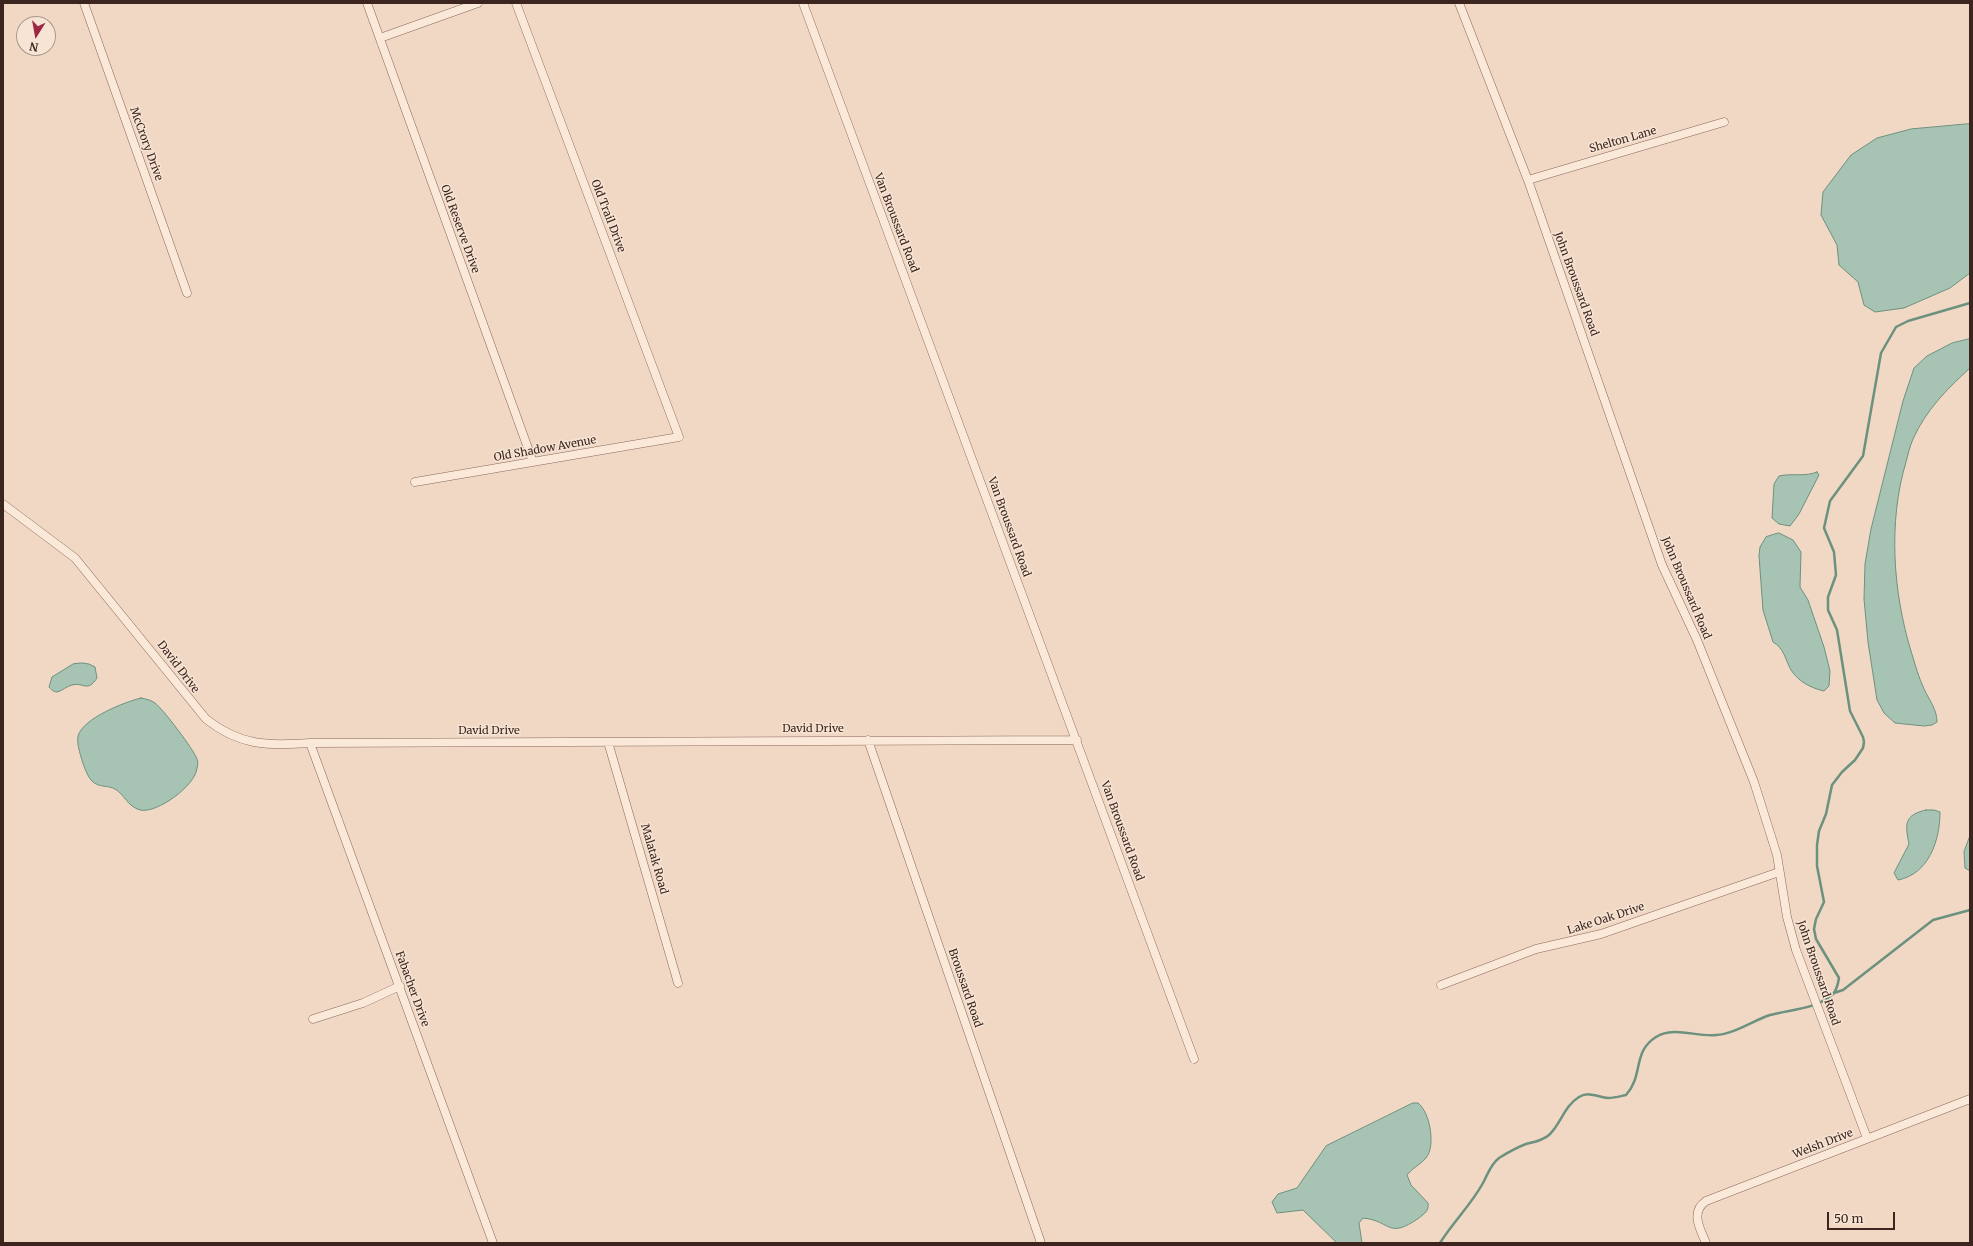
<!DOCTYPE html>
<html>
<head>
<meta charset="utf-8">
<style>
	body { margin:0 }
	#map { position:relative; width:1973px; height:1246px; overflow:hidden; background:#f0d8c4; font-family:Merriweather,serif }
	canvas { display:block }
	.frame { position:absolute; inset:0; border:4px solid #3b251e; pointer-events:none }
	.north { position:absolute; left:16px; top:16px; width:40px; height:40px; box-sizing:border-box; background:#f7e4d4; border:1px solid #ac988b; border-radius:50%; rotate:191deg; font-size:11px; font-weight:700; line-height:16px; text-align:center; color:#3b251e }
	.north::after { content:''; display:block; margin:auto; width:14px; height:18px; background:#9c2844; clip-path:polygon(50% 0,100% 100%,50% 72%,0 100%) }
	.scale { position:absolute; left:1827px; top:1212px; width:68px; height:18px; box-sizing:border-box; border:2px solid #3b251e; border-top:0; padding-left:5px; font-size:12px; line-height:14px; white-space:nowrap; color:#3b251e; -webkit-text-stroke:3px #f7e4d4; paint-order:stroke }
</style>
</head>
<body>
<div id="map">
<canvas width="1973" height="1246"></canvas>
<div class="frame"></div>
<div class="north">N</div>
<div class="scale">50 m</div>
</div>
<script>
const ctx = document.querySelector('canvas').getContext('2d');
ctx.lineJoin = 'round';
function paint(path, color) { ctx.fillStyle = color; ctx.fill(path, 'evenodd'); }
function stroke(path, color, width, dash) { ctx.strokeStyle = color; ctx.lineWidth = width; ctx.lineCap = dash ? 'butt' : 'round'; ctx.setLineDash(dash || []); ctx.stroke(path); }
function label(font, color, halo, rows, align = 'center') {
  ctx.font = font + ' Merriweather,serif'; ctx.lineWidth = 3; ctx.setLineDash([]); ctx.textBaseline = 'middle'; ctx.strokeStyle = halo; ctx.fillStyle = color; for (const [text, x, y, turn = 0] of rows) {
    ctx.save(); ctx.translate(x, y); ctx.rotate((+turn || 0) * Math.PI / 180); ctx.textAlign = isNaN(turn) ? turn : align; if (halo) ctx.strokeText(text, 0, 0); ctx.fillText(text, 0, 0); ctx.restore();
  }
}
const water = new Path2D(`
	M1970 124V273L1950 288 1904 308 1875 312 1864 305 1858 282 1839 265 1837 245 1821 215 1823 192 1851 155 1877 138 1911 129Z
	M1970 339V368C1947 389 1926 410 1913 439 1910 446 1908 454 1906 462 1888 522 1893 592 1911 651 1915 664 1919 679 1925 691 1930 701 1937 710 1937 722L1932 725 1924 726 1895 723 1884 713 1877 700 1868 642 1864 599 1865 564 1871 529 1903 401 1914 368 1927 356 1952 343Z
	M1817 472 1819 475 1799 514 1790 526 1779 524 1772 518 1774 484 1779 476C1792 473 1806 477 1817 472Z
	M1779 533 1793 540 1801 552 1800 587 1808 600 1824 647 1830 671 1829 686 1824 691C1811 688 1799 682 1791 670 1785 659 1784 648 1773 642L1763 610 1759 556 1760 547 1766 537Z
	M82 663 89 664 95 667 97 678C87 693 84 682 72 685 67 686 62 691 57 692 53 692 51 689 49 687L52 677 73 664Z
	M141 698C146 699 151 700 155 703 163 709 194 750 197 759 198 761 198 766 197 768 196 785 157 814 140 810 127 806 125 795 115 789 108 785 99 788 92 781 87 776 83 764 81 757 79 750 77 743 78 736 83 718 125 702 141 698Z
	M1926 810H1934L1940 812C1940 840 1929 874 1898 880L1894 873 1909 844C1905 824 1904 815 1926 810Z
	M1970 836V871L1965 868 1964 852Z
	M1413 1103H1418C1430 1112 1436 1146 1426 1158 1420 1165 1412 1168 1407 1175L1411 1185 1428 1203C1429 1211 1425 1213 1419 1218 1387 1240 1392 1221 1363 1218L1359 1223 1362 1243H1337L1303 1210 1277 1213 1272 1202 1278 1194 1297 1188 1326 1146Z`);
const stream = new Path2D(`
	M1834 993 1843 990 1933 920 1970 910
	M1440 1243C1453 1222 1471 1205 1483 1183 1488 1174 1490 1165 1499 1158 1507 1153 1518 1147 1526 1144 1534 1142 1542 1141 1549 1135 1561 1124 1564 1106 1579 1097 1589 1091 1598 1097 1608 1098 1615 1098 1621 1096 1626 1095 1644 1075 1632 1052 1656 1037 1674 1026 1696 1037 1716 1035 1734 1034 1752 1021 1770 1015 1791 1009 1815 1010 1833 994 1837 990 1838 984 1839 978L1816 939 1814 929 1816 919 1824 902 1817 866V845L1819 831 1826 814 1832 785 1842 772 1855 760 1863 748 1864 742 1863 737 1850 711 1837 630 1828 610V597L1836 575 1834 552 1824 528 1830 501 1863 456 1881 353 1896 327 1908 321 1970 303`);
const minor = new Path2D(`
	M84 3 187 293
	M367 3 533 462
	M803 3 1194 1059
	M1459 3 1529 183 1662 565 1697 640 1754 782 1777 855 1787 917 1796 950 1867 1138
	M380 38 478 3
	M1528 180 1724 122
	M415 482 679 437 516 3
	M3 504 75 558 206 719C240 746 268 746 310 743L1077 740
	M868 740 1041 1243
	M608 742 678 983
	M310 743 493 1243
	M1441 985 1536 949 1601 934 1779 872
	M313 1019 363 1003 400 986
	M1706 1243C1700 1229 1690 1212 1706 1201L1970 1099`);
const streetNames = [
	["Shelton Lane",1623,140,-16],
	["McCrory Drive",146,144,70],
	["Old Trail Drive",608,216,69],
	["Van Broussard Road",896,223,69],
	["Old Reserve Drive",460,229,70],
	["John Broussard Road",1576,284,70],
	["Old Shadow Avenue",545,449,-10],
	["Van Broussard Road",1009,527,70],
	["John Broussard Road",1686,588,67],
	["David Drive",178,667,53],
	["David Drive",813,729],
	["David Drive",489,731],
	["Van Broussard Road",1122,831,70],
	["Malatak Road",654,859,74],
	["Lake Oak Drive",1606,919,-18],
	["John Broussard Road",1818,973,71],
	["Broussard Road",965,988,71],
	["Fabacher Drive",412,989,70],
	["Welsh Drive",1823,1144,-21]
];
paint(water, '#a6c3b3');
stroke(water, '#6c917f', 1);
stroke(stream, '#6c917f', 2.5);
stroke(minor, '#8b685a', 9);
stroke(minor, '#fae8d8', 8);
label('11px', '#3b251e', '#f7e4d4', streetNames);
</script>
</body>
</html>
